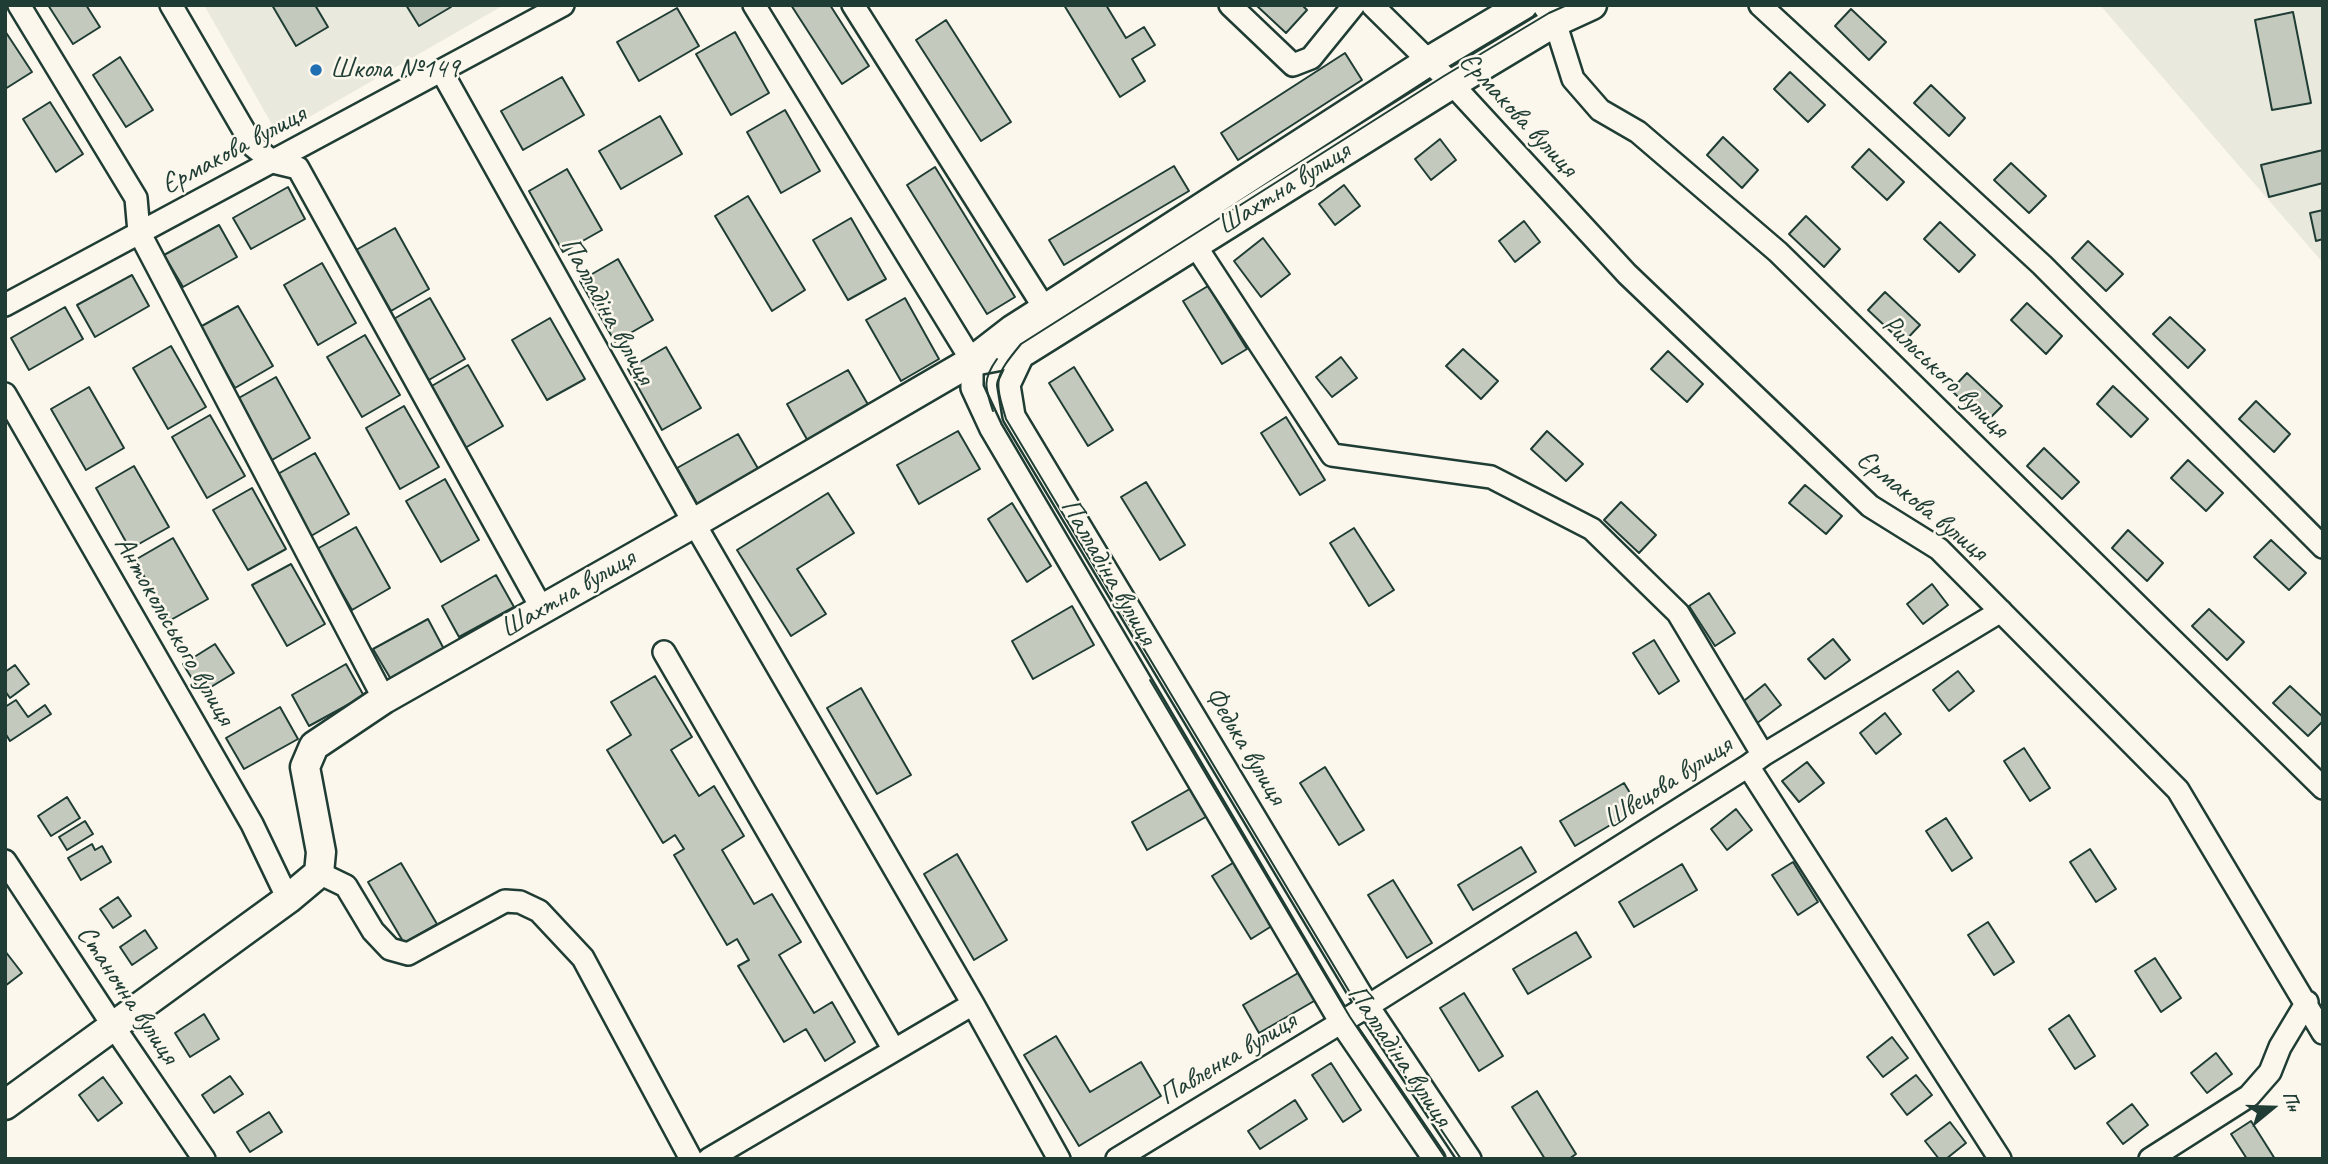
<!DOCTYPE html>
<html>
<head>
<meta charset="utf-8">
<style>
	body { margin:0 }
	#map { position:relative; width:2328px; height:1164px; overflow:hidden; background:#fbf7ec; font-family:Caveat,sans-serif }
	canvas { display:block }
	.frame { position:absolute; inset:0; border:7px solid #1f3d34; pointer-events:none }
	.north { position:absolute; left:2237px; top:1073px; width:70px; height:70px; -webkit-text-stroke:5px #fbf7ec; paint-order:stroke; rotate:71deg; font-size:19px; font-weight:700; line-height:28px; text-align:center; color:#1f3d34 }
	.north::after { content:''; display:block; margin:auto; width:24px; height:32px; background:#1f3d34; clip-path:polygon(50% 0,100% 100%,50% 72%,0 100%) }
</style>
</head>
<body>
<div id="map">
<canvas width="2328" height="1164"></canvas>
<div class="frame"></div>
<div class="north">Пн</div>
</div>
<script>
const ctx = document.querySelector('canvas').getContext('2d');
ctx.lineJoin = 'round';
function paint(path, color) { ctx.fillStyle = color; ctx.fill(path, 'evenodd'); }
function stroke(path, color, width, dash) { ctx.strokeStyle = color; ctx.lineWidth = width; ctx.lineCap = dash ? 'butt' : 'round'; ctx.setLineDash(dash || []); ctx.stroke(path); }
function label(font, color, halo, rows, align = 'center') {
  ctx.font = font + ' Caveat,sans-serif'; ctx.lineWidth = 5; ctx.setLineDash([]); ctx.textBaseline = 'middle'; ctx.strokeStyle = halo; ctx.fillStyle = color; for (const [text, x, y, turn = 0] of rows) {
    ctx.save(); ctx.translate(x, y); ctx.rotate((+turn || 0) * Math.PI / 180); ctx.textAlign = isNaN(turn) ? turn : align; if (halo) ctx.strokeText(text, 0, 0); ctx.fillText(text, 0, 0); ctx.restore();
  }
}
const built = new Path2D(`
	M204 5H504L278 135Z
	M2100 5H2323V263Z`);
const building = new Path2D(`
	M48 5H86L100 27 73 44Z
	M272 5H315L328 27 296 46Z
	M406 5H450L451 7 419 26Z
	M791 5H830L869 66 842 84Z
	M1064 5H1106L1126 38 1144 27 1155 45 1132 59 1145 81 1120 97Z
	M1256 5H1302L1307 10 1286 33Z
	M677 8 699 46 639 81 617 42Z
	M1851 9 1886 42 1869 60 1835 26Z
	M2293 12 2311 103 2272 110 2255 20Z
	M946 20 1011 122 981 141 916 40Z
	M5 31 32 72 5 89Z
	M735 32 769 93 731 115 696 54Z
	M1345 53 1362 80 1238 160 1221 133Z
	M120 57 153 110 126 127 93 75Z
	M1790 72 1825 105 1808 122 1774 89Z
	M562 77 584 115 523 150 501 111Z
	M1931 85 1965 118 1949 136 1914 103Z
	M50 102 83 154 56 172 23 119Z
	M785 110 820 171 781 193 747 132Z
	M660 116 682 154 621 189 599 151Z
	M1723 137 1758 170 1742 188 1707 155Z
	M1440 139 1456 160 1431 180 1415 159Z
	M1869 149 1904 182 1887 200 1852 167Z
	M2323 150V183L2269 197 2261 165Z
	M2011 163 2046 196 2029 213 1994 180Z
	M1174 166 1189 191 1064 265 1049 240Z
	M935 167 1015 297 987 314 907 185Z
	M567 169 602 230 563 252 529 191Z
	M1344 185 1360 206 1335 225 1319 204Z
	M288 187 305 219 251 249 233 218Z
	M748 196 805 290 772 311 715 216Z
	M2323 210V239L2316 241 2310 213Z
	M1806 216 1840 249 1824 267 1789 234Z
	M851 218 886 279 848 300 813 240Z
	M1524 221 1540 242 1515 262 1499 241Z
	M1940 222 1975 255 1959 272 1924 239Z
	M219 225 237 257 183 287 164 255Z
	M395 228 429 289 391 311 356 250Z
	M1263 238 1290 274 1261 297 1234 261Z
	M2088 241 2123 274 2106 291 2072 258Z
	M618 259 653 320 615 342 580 281Z
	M322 263 356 323 318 345 284 285Z
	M132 275 149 306 95 337 77 305Z
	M1208 286 1247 349 1222 364 1183 301Z
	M1885 292 1920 325 1903 343 1868 310Z
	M430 298 465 359 427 381 392 320Z
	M905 298 939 359 901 381 866 320Z
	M2027 303 2062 336 2046 354 2011 320Z
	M238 306 273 366 235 388 200 327Z
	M65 307 83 339 29 370 11 338Z
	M2170 317 2205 350 2188 368 2153 334Z
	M550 318 585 379 547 400 512 340Z
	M365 335 400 395 362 417 327 357Z
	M171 346 206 407 168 429 133 368Z
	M666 347 701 408 662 430 628 369Z
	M1463 349 1498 381 1481 399 1446 366Z
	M1668 351 1703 384 1687 402 1651 369Z
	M1341 357 1357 378 1332 397 1316 377Z
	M468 365 503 426 465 448 430 387Z
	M1074 367 1113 430 1088 446 1049 383Z
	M848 370 870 408 809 443 787 404Z
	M1967 373 2002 406 1985 423 1951 390Z
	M276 377 310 438 272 460 237 399Z
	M2113 386 2148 419 2131 437 2097 404Z
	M89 387 124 448 86 470 51 409Z
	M2256 401 2290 434 2274 452 2239 419Z
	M404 406 439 467 400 489 366 428Z
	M210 415 245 476 207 498 172 437Z
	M1286 417 1325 480 1300 495 1261 433Z
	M958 431 980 469 919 504 897 465Z
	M1547 431 1583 464 1566 481 1531 449Z
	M738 434 760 472 699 507 677 468Z
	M2044 448 2079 482 2062 499 2027 466Z
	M315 453 349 514 311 536 276 475Z
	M2188 460 2223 493 2206 511 2171 478Z
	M134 466 169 527 130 549 96 488Z
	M445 479 479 540 441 562 406 501Z
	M1146 482 1185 545 1160 560 1121 497Z
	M1805 485 1842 516 1826 534 1789 503Z
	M252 488 286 549 248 570 213 510Z
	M828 493 854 533 797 569 826 614 791 636 737 550Z
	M1621 502 1656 535 1639 553 1604 520Z
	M1012 503 1051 566 1027 582 988 519Z
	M356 527 390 588 352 610 317 549Z
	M1354 528 1394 590 1369 606 1330 543Z
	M2128 530 2163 563 2147 581 2112 548Z
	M173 538 208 599 169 621 135 560Z
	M2271 540 2306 573 2289 590 2254 557Z
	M291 564 325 624 287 646 252 585Z
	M496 575 514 607 459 637 442 606Z
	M1932 584 1948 605 1923 624 1907 604Z
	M1709 593 1735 633 1715 646 1689 606Z
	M1072 606 1094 645 1033 679 1012 641Z
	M2209 609 2244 642 2227 660 2192 626Z
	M428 619 445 651 392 681 373 649Z
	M1833 639 1850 660 1825 679 1808 659Z
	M1654 640 1679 681 1659 694 1633 653Z
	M215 644 234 673 201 693 183 664Z
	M346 664 364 696 309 726 292 695Z
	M15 665 29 684 10 698 5 691V672Z
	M1958 671 1974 691 1949 711 1933 690Z
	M655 676 692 737 671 750 699 796 714 786 744 836 722 850 754 904 772 894 801 942 779 955 814 1013 832 1002 855 1042 825 1061 806 1029 784 1042 738 966 749 960 737 939 727 945 674 855 684 849 675 835 663 843 607 750 631 735 611 702Z
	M1765 684 1781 705 1756 724 1740 704Z
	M2290 686 2323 717V721L2308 736 2273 703Z
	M861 688 911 775 877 794 827 708Z
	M16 700 28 717 45 705 51 714 10 741 5 733V707Z
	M280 707 298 739 244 769 226 738Z
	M1885 713 1901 734 1876 754 1860 733Z
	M2024 748 2050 788 2030 801 2004 761Z
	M1807 762 1824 783 1799 802 1782 781Z
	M1325 767 1364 830 1339 845 1300 783Z
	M1624 783 1639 808 1575 846 1560 821Z
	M1195 786 1211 814 1147 850 1132 822Z
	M67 797 80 818 51 836 38 816Z
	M1736 809 1752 830 1727 850 1711 829Z
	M1946 818 1972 858 1952 871 1926 831Z
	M85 821 93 834 67 850 59 837Z
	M92 844 95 850 102 846 111 862 81 880 68 858Z
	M1521 847 1536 872 1473 910 1458 885Z
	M2090 849 2116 889 2096 902 2070 862Z
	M957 854 1007 940 974 960 924 874Z
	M1236 861 1275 924 1251 939 1212 876Z
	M1793 862 1818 902 1798 915 1772 875Z
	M401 863 437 924 404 943 368 882Z
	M1682 864 1697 890 1634 927 1619 902Z
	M1393 880 1432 943 1407 958 1368 895Z
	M118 897 131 916 113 928 100 909Z
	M1988 922 2014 962 1994 975 1968 935Z
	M145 930 157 948 132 965 120 947Z
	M1576 932 1591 957 1528 994 1513 969Z
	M5 951 22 973 5 986Z
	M2155 958 2181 998 2161 1012 2135 971Z
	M1305 969 1321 997 1259 1033 1243 1005Z
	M1464 993 1503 1056 1479 1071 1440 1008Z
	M204 1014 219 1039 190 1057 175 1033Z
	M2069 1015 2095 1056 2075 1069 2049 1029Z
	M1056 1036 1090 1092 1141 1062 1161 1096 1079 1146 1024 1055Z
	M1892 1037 1908 1058 1883 1077 1867 1057Z
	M2216 1053 2232 1074 2207 1093 2191 1073Z
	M1331 1063 1361 1110 1343 1122 1312 1075Z
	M1916 1075 1932 1095 1907 1115 1891 1094Z
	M230 1076 243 1094 214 1113 202 1095Z
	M103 1077 122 1103 98 1121 79 1095Z
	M1537 1091 1576 1154 1569 1159H1545L1512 1107Z
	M1295 1100 1307 1119 1260 1149 1248 1131Z
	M2132 1104 2148 1125 2123 1144 2107 1123Z
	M269 1112 282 1132 250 1152 237 1132Z
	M2251 1121 2275 1159H2247L2231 1134Z
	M1950 1122 1966 1143 1946 1159H1939L1925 1141Z`);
const minor = new Path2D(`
	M19 5 136 198 139 232 384 699
	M171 5 253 146 273 162 298 168 542 609
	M754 5 972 361V388L991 429 1341 1023 1434 1159
	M853 5 1045 309
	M1230 5 1293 65 1311 58 1354 5
	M1372 5 1452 84 1627 274 1870 506 1939 549 2178 790 2323 1033
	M1543 5 1555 22 1573 79 1600 110 1638 132 1778 252 2323 788
	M1760 5 2042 265 2323 547
	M442 72 694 523 973 1004 1059 1159
	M1195 245 1332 455 1491 477 1592 529 1678 613 1763 755
	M5 305 563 5
	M1025 351 1009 385 1014 416 1368 1006 1470 1159
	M5 394 252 824 288 899
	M664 652 894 1050
	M1748 766 2000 1159
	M5 861 114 1027 204 1159
	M319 873 346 886 373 931 390 949 408 954 505 901 520 902 539 911 583 958 691 1159
	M709 1159 973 1004
	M1117 1159 1368 1006 1748 766 1763 755 2001 611
	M2150 1159 2249 1096 2270 1072 2280 1047 2307 1002`);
const major = new Path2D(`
	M978 360 1025 351 1452 84 1555 22 1592 5
	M5 1105 288 899 319 873 321 852 305 767 314 746 384 699 694 523 972 361 1012 330 1045 309 1429 61 1523 5`);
const tram = new Path2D(`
	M993 411C985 388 982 380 997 359
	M1150 680 1350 1017 1446 1159
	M1461 1159 1361 1011 1006 419C994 379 994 377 1021 344L1444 76 1549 13 1567 5`);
const markers = [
	[316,70,7,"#1f6fb2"]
];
const poiNames = [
	["Школа №149",330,70]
];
const streetNames = [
	["Єрмакова вулиця",1518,115,47],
	["Єрмакова вулиця",234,150,-28],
	["Шахтна вулиця",1284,189,-32],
	["Палладіна вулиця",607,311,61],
	["Рильського вулиця",1945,377,44],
	["Єрмакова вулиця",1922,506,39],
	["Палладіна вулиця",1108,572,60],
	["Шахтна вулиця",568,594,-30],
	["Антокольського вулиця",174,631,60],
	["Федька вулиця",1245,746,59],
	["Швецова вулиця",1668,783,-33],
	["Станочна вулиця",127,995,56],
	["Палладіна вулиця",1399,1056,56],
	["Павленка вулиця",1228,1059,-31]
];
paint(built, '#eae9de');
paint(building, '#c4c9be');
stroke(building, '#1f3d34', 2);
stroke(minor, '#1f3d34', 26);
stroke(major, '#1f3d34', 33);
stroke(minor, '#fbf7ec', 21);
stroke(major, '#fbf7ec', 28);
stroke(tram, '#1f3d34', 2);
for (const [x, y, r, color] of markers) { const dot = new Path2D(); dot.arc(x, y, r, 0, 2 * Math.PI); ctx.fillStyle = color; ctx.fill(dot); stroke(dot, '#fbf7ec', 2.5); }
label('28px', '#1f3d34', '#fbf7ec', poiNames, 'left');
label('28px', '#1f3d34', '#fbf7ec', streetNames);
</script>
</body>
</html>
